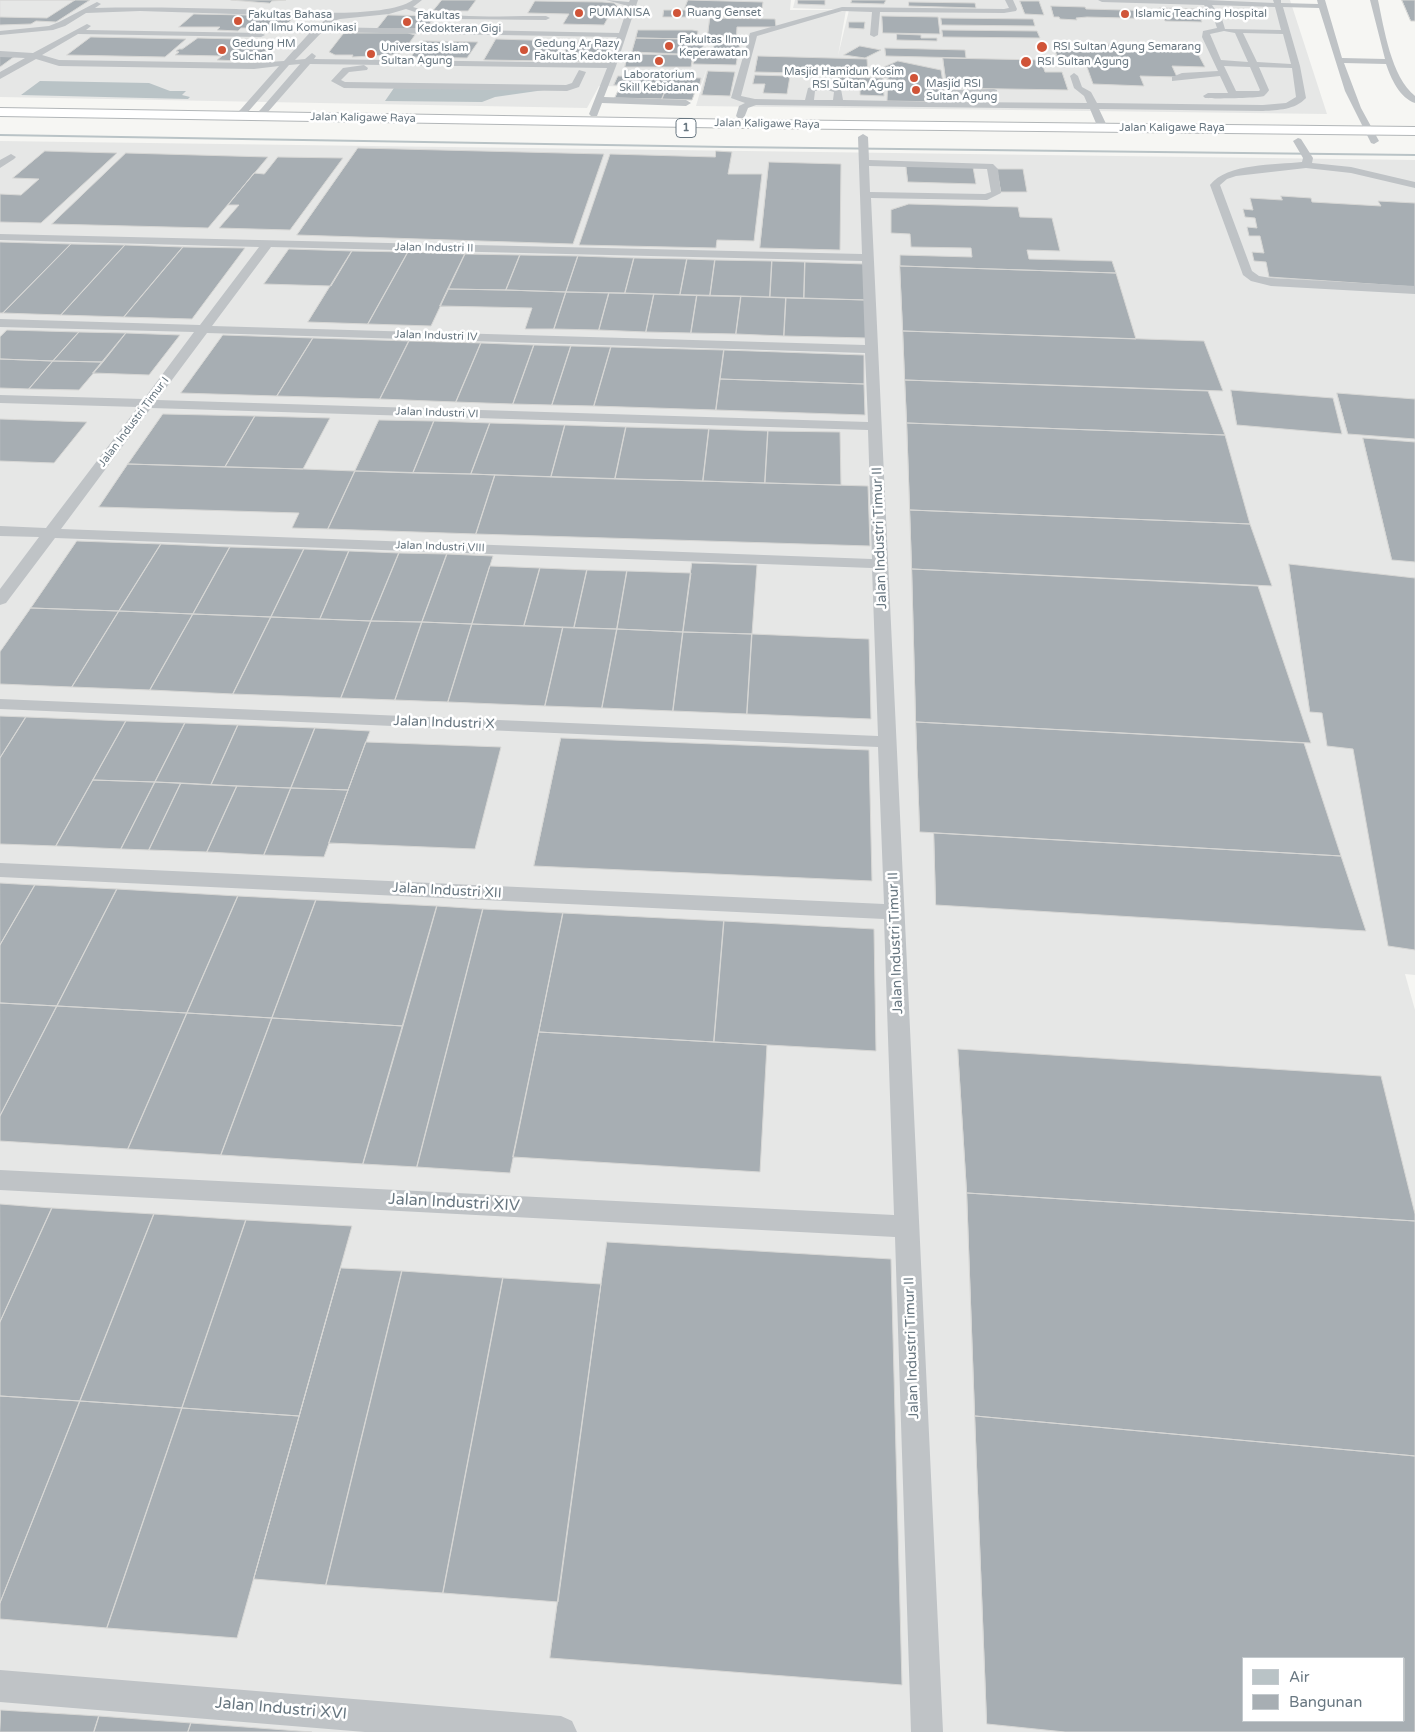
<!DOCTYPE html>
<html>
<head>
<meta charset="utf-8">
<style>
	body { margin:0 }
	#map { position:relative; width:1415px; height:1732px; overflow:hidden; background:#f6f6f3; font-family:"Varela Round",sans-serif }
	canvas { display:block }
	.legend { position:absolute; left:1242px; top:1657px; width:162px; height:65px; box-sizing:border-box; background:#fff; border:1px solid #c3c9cd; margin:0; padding:6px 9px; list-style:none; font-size:15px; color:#687781 }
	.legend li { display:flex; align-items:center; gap:10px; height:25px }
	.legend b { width:25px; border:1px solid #c3c9cd }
</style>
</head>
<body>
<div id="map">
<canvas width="1415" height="1732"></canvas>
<ul class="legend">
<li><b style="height:14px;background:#b9c3c6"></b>Air</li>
<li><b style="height:14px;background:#a7aeb3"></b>Bangunan</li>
</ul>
</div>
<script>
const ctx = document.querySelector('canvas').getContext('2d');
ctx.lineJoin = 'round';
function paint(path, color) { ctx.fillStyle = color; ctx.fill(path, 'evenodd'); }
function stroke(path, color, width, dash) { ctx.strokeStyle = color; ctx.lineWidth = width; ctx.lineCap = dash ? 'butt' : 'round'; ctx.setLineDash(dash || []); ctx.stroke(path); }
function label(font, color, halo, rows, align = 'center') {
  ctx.font = font + ' "Varela Round",sans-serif'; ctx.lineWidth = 5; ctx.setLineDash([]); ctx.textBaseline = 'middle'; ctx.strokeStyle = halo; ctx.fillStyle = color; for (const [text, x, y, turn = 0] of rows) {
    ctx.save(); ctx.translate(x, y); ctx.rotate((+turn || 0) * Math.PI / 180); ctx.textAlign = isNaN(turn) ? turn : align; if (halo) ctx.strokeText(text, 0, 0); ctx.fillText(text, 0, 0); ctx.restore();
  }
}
const built = new Path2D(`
	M0 0H791L790 10H846L838 56 849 10 793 8 795 0H1290L1327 114 696 106 707 68 700 88 599 86 587 108 0 97Z
	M0 141 1415 160V975L1405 974 1415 1010V1732H0ZM1244 1658H1404V1721H1244Z`);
const water = new Path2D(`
	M40 81 149 83 170 91H186L182 95 190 97 188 99 21 95Z
	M394 88 544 90 495 97 482 102 385 101Z`);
const stream = new Path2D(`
	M0 134 727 146 1415 154V156L727 148 0 136Z`);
const building = new Path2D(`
	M0 0H90L56 22 36 21 31 24 0 25Z
	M0 0H75L47 18 0 17Z
	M231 0H286L272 1 270 3Z
	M442 0H476L468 11H433Z
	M688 0 763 2 762 9 685 8Z
	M798 0H825V5L798 4Z
	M852 0H886L884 4 851 3Z
	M1402 0H1415V21H1411Z
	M535 1 602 2 614 3 618 7 612 10 604 25 563 24 569 14 528 13Z
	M1020 1H1039L1044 15 1025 14Z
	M909 2 975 3 976 8 909 6Z
	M1051 6 1085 7 1086 9 1160 11 1159 8 1195 9 1202 22 1165 21 1164 19 1087 17 1076 18 1077 20 1060 19 1059 17H1054Z
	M664 10H691L690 17H663Z
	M194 14 295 16 283 28H241L238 31 217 30 220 27H179Z
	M388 15 435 16 426 29H377Z
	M882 16 938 17 940 34 883 33Z
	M710 18 775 19 776 27H737L736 42H707Z
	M941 18 1033 19 1035 26 942 25Z
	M849 22H865L864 29 849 28Z
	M638 30H692L698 31 697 38 690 39 636 38Z
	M942 30 1037 31 1040 38 943 37Z
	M353 33H408L415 35 402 53 392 55 352 57 353 55H335L329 52 343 34Z
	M897 34 921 35V38H937V41L897 40Z
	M91 37 186 39 165 57 67 55Z
	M198 38 273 40 269 44H273L259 57H243L239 61 217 60 222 56 175 55 179 52 176 51 179 49H182Z
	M636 38 690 39H704L702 54H680L632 52Z
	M496 39 564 41 554 61 484 60Z
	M423 41 478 42 467 58 411 57Z
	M570 41 614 42 606 62 561 61Z
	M715 43H740L736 65 693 64 695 56 711 57Z
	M1057 43 1136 45 1137 48H1172L1173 52H1197L1205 67 1172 66 1177 77 1140 76 1144 86 1093 84 1087 67 1065 66 1063 61H1059L1054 48H1059Z
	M860 46 881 50 865 58 844 55Z
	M885 48 965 50 966 58 886 56Z
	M628 54 693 55 691 67H625Z
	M0 55 15 56 0 67Z
	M758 56 867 59 868 74H839L825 73V71H799V73L755 72Z
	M943 58 1041 60 1045 72H1062L1068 90 947 88Z
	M898 61 941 70 946 102 887 101 888 78 868 74Z
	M708 71 735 72 730 96 702 95Z
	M755 75 790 76 787 94 763 93 765 84H753Z
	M618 76 701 78 699 88 614 85Z
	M835 77 883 78 884 96 860 95V86L835 85Z
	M620 87 666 89 662 99 615 98Z
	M666 89H696L692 100 662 99Z
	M358 148 604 154 573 244 297 235Z
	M45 151 117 153 41 223 0 222V194L21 195 39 179 13 178Z
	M716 151 732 152 728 174H762L754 241 717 240 716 248 579 245 610 154 715 157Z
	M126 153 268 157 208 228 52 224Z
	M278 157 343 158 290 230 219 228 239 205H228L254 173 264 174Z
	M769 162 841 164 840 250 760 248Z
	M906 165 973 167 976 184 908 182Z
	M997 169H1023L1027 192H1001Z
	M1281 196 1311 198 1312 202 1381 206 1378 201 1415 203V287L1269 277 1266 262 1254 261 1252 252 1264 253 1260 236H1249L1247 227 1257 228 1255 218 1245 217 1243 209 1253 210 1250 198 1282 200Z
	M909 204 1018 207 1020 217 1052 218 1060 251 1027 250 1029 259 1112 261 1116 273 900 266V255L972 257 971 248 911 247 910 234 891 233V210Z
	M0 242 71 244 3 313H0Z
	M71 244 125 245 61 315 3 313Z
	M125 245 183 247 124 317 61 315Z
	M183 247 245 248 192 319 124 317Z
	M289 249 352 251 331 286 264 284Z
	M352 251 408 252 368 324 308 322Z
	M408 252 465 254 431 326 368 324Z
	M465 254 520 255 506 290 448 289Z
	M520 255 578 256 566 292 506 290Z
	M578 256 634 258 625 293 566 292Z
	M634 258 687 259 680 295 625 293Z
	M687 259 715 260 710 296 680 295Z
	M715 260 772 261 770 297 710 296Z
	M772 261 805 262 804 298 770 297Z
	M805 262 865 264 866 300 804 298Z
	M900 266 1116 273 1136 339 903 331Z
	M448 289 506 290 566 292 554 329H525L532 308 440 306Z
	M566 292 609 293 599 330 554 329Z
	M609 293 654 294 646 332 599 330Z
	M654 294 697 295 691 333 646 332Z
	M697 295 741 296 736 334 691 333Z
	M741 296 786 298 784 336 736 334Z
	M786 298 866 300 867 338 784 336Z
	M7 330 79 332 53 361 0 359V337Z
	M903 331 1204 341 1223 391 905 380Z
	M79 332 126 333 103 362 53 361Z
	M126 333 180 335 149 375 93 373Z
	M223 335 313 338 277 396 181 393Z
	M313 338 409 341 380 399 277 396Z
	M409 341 481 343 456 402 380 399Z
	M481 343 534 345 513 404 456 402Z
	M534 345 571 346 552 405 513 404Z
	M571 346 611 347 594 406 552 405Z
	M611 347 724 350 716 410 594 406Z
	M724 350 864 355V384L720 379Z
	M0 359 53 361 29 389 0 388Z
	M53 361 103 362 79 390 29 389Z
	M720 379 864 384 865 415 716 410Z
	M905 380 1208 391 1225 435 907 423Z
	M1231 390 1333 398 1342 434 1237 425Z
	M1337 393 1415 399V439L1348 434Z
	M163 414 255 416 225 467 128 464Z
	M255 416 330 418 303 469 225 467Z
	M0 419 87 422 54 463 0 461Z
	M379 420 434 421 413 473 355 471Z
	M434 421 490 423 471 474 413 473Z
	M490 423 565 425 551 477 471 474Z
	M907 423 1225 435 1250 524 910 510Z
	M565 425 626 427 615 479 551 477Z
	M626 427 709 429 703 481 615 479Z
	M709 429 768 431 765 483 703 481Z
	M768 431 840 432 841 485 765 483Z
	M1363 438 1415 442V562L1392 560Z
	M128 464 303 469 355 471 328 529 292 528 299 513 99 507Z
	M355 471 471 474 495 475 476 534 328 529Z
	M495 475 868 486 870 546 476 534Z
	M910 510 1250 524 1272 586 912 569Z
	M77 541 161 544 119 611 31 608Z
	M161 544 230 547 193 614 119 611Z
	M230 547 304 549 271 617 193 614Z
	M304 549 349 551 320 619 271 617Z
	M349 551 399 553 371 621 320 619Z
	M399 553 447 554 422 622 371 621Z
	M447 554 493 556 472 624 422 622Z
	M692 563 757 565 752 634 683 632Z
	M1289 564 1415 578V950L1388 946 1353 749 1327 746 1322 713 1310 712Z
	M490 566 540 568 524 626 472 624Z
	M540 568 587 570 574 628 524 626Z
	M912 569 1258 586 1311 743 916 722Z
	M587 570 627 571 617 629 574 628Z
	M627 571 691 573 683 632 617 629Z
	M31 608 119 611 72 687 0 684V652Z
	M119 611 193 614 150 690 72 687Z
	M193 614 271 617 233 694 150 690Z
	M271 617 371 621 341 698 233 694Z
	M371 621 422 622 395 700 341 698Z
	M422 622 472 624 448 702 395 700Z
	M472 624 563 627 545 706 448 702Z
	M563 627 617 629 602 708 545 706Z
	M617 629 683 632 673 711 602 708Z
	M683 632 752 634 747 714 673 711Z
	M752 634 869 639 871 719 747 714Z
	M0 716 26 717 0 758Z
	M26 717 126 721 56 846 0 844V758Z
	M126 721 185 723 155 782 93 780Z
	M916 722 1304 743 1341 856 920 832Z
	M185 723 238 725 211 785 155 782Z
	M238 725 315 728 291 788 211 785Z
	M315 728 370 731 348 790 291 788Z
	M561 738 869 750 872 881 534 866Z
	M366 742 501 747 475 849 329 843Z
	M93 780 155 782 121 849 56 846Z
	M155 782 181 783 149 850 121 849Z
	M181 783 237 786 207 852 149 850Z
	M237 786 291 788 264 855 207 852Z
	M291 788 348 790 324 857 264 855Z
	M934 833 1341 856 1366 931 936 905Z
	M0 883 35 885 0 945Z
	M35 885 117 889 57 1006 0 1003V945Z
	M117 889 238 896 187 1013 57 1006Z
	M238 896 316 900 272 1018 187 1013Z
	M316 900 437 906 403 1026 272 1018Z
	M437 906 483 909 417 1167 363 1164Z
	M483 909 563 913 510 1173 417 1167Z
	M563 913 724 921 714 1042 539 1032Z
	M724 921 874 929 876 1051 714 1042Z
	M0 1003 57 1006 0 1116Z
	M57 1006 187 1013 128 1149 0 1141V1116Z
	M187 1013 272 1018 221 1155 128 1149Z
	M272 1018 403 1026 363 1164 221 1155Z
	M539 1032 767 1045 760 1172 513 1157Z
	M958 1049 1381 1076 1415 1214V1221L967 1193Z
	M967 1193 1415 1221V1456L975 1416Z
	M0 1204 52 1208 0 1322Z
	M52 1208 154 1214 80 1401 0 1396V1322Z
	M154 1214 246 1220 182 1408 80 1401Z
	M246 1220 352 1226 299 1416 182 1408Z
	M607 1242 891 1259 902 1685 550 1658Z
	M341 1268 402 1271 326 1585 254 1579Z
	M402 1271 503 1278 443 1593 326 1585Z
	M503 1278 601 1284 558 1602 443 1593Z
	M0 1396 80 1401 0 1603Z
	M80 1401 182 1408 107 1628 0 1619V1603Z
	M182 1408 299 1416 237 1638 107 1628Z
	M975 1416 1415 1456V1732H1065L987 1724ZM1244 1658H1404V1721H1244Z
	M1 1710 99 1716 94 1732H0Z
	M99 1716 191 1723 188 1732H94Z
	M191 1723 312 1732H188Z`);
const lane = new Path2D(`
	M413 0H422L413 7C455 21 503 15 546 16L550 18 546 20 455 19 421 14 406 9 389 14 340 19 333 21 327 27 619 33 628 6 606 0 629 2 630 0H638L616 66 604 97 686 100 691 103 686 106 602 103 597 116H591L589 114 607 68 310 64 267 113 264 114 259 111 261 109 300 64 289 65 247 113 244 114 239 111 241 109 279 66 254 69 59 66 36 59 0 79V72L25 58 0 57V51L33 53 87 24 91 26 86 30 261 33 265 35 261 37 78 34 42 55 59 60 254 63 284 61 315 27 330 17 140 11 86 13 65 26 53 30 0 35V31L49 26 59 22 97 2 101 4 95 8C142 7 189 8 236 9 276 10 382 21 413 0ZM322 32 617 37 609 63 314 59 316 56 312 53 305 59 295 60Z
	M1005 0H1013L1017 9 1016 11 1004 13 880 12 878 35 874 37 870 35 872 12 842 11 757 36 741 96 755 99 805 100 808 88 824 84 841 89 843 100 945 102 944 95 950 90 994 89 997 90V94L955 95 954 102 1087 103 1084 96 1074 88 1070 76 1074 73 1078 76 1082 87 1091 92 1097 103 1263 105 1286 103 1296 97 1292 68 1259 67 1269 90C1269 91 1265 95 1264 96 1260 98 1211 99 1205 98L1203 96 1208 93H1228L1220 76 1172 81V77L1182 73 1218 71 1202 37 1203 31 1217 28 1214 19 1204 5 1102 2 1098 0H1207L1274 3 1273 0H1281V3L1318 4 1317 0H1325L1342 58 1385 59 1370 0H1378C1384 28 1391 77 1415 96V103C1400 98 1391 79 1386 64L1344 63 1361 108 1379 141 1374 144 1371 143 1345 91 1319 8 1283 7 1300 66 1306 98C1295 110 1278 110 1263 111L1099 109 1108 128 1103 131 1098 128 1090 109 756 105 748 108 744 118H738L736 116 739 106 745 103 731 98 750 33 842 7 1004 9 1009 8ZM1212 5 1275 7 1281 30 1225 29 1222 19ZM1224 31 1235 33 1248 62 1221 60 1210 34ZM1243 33 1283 34 1291 64 1257 62ZM1224 66 1250 67 1260 90 1259 91H1236ZM824 89 834 92 833 100H814L815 91Z
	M364 65 368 68 367 70 349 72 341 80 345 82 566 85 572 83 579 70 586 72 579 87 567 91 344 88 331 81 343 68Z
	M863 134 868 137 869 160 993 164 998 169 1001 193 987 200 871 198 943 1732H911L895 1237 0 1190V1170L894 1215 884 919 0 877V863L884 904 878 747 0 709V699L878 736 872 568 55 538 6 603 0 605V589L39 537 0 536V526L46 528 138 407 0 403V395L144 399 194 332 0 327V319L200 325 259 247 0 240V234L862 254 858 137ZM869 166 987 169 991 192 985 194 870 192ZM271 247 862 261 865 345 212 326ZM207 333 865 353 868 422 157 400ZM151 408 868 430 872 559 61 529Z
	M1298 138 1301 139 1313 158 1312 163 1351 167 1415 182V188L1351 173 1306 168 1236 176 1227 179 1220 185 1252 271 1259 276 1271 278 1415 286V294L1271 286 1251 281 1243 275 1210 185C1227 163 1275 165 1302 162L1303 158 1293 141Z
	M11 154 16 157 14 159 0 168V160Z
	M0 1670 561 1716 572 1721 577 1732H365L0 1702Z`);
const highway = new Path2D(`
	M0 108 754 120 1415 127V135L754 128 0 116Z`);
const markers = [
	[579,13,5,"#d05438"],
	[677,13,5,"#d05438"],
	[1125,14,5,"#d05438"],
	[238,21,5,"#d05438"],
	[407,22,5,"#d05438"],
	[669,46,5,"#d05438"],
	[1042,47,6,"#d05438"],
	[222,50,5,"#d05438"],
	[524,50,5,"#d05438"],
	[371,54,5,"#d05438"],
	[659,61,5,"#d05438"],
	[1026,62,6,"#d05438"],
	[914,78,5,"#d05438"],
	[916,90,5,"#d05438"]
];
const farPoinames = [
	["PUMANISA",589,13],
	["Ruang Genset",687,13],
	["Islamic Teaching Hospital",1135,14],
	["Fakultas Bahasa",248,15],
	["dan Ilmu Komunikasi",248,28],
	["Fakultas",417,16],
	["Kedokteran Gigi",417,29],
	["Fakultas Ilmu",679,40],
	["Keperawatan",679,53],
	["Gedung HM",232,44],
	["Sulchan",232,57],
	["Gedung Ar Razy",534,44],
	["Fakultas Kedokteran",534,57],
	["RSI Sultan Agung Semarang",1053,47],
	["Universitas Islam",381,48],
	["Sultan Agung",381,61],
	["RSI Sultan Agung",1037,62],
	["Masjid Hamidun Kosim",904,72,"right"],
	["RSI Sultan Agung",904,85,"right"],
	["Laboratorium",659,75,"center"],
	["Skill Kebidanan",659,88,"center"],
	["Masjid RSI",926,84],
	["Sultan Agung",926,97]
];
const farStreetnames = [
	["Jalan Kaligawe Raya",363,118,1],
	["Jalan Kaligawe Raya",767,124,1],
	["Jalan Kaligawe Raya",1172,128],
	["Jalan Industri II",434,248,1],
	["Jalan Industri IV",436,336,2],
	["Jalan Industri VI",437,413,2],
	["Jalan Industri Timur I",134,422,-53],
	["Jalan Industri VIII",440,547,2]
];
const shields = [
	[686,128,20]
];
const shieldNames = [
	["1",686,128]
];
const streetNames = [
	["Jalan Industri Timur II",880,538,-92],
	["Jalan Industri X",444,723,2],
	["Jalan Industri XII",447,891,3],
	["Jalan Industri Timur II",896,943,-92],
	["Jalan Industri Timur II",912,1348,-92]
];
const nearStreetnames = [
	["Jalan Industri XIV",454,1203,3],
	["Jalan Industri XVI",281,1709,5]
];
paint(built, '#e6e7e6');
paint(water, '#b9c3c6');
paint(stream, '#b9c3c6');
paint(building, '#a7aeb3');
stroke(building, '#d7d7d5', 1);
stroke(highway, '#b2b6b8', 2);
paint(lane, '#bfc3c6');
paint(highway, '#fff');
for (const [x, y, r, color] of markers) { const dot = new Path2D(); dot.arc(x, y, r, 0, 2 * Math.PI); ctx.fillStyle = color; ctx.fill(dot); stroke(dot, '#fff', 2); }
label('11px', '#687781', '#fff', farPoinames, 'left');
label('11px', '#687781', '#fff', farStreetnames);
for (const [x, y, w] of shields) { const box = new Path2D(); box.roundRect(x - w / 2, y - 9.5, w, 19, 4); ctx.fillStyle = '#fff'; ctx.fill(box); stroke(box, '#687781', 1); }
label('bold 12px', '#687781', null, shieldNames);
label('14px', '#687781', '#fff', streetNames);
label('16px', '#687781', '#fff', nearStreetnames);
</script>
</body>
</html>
